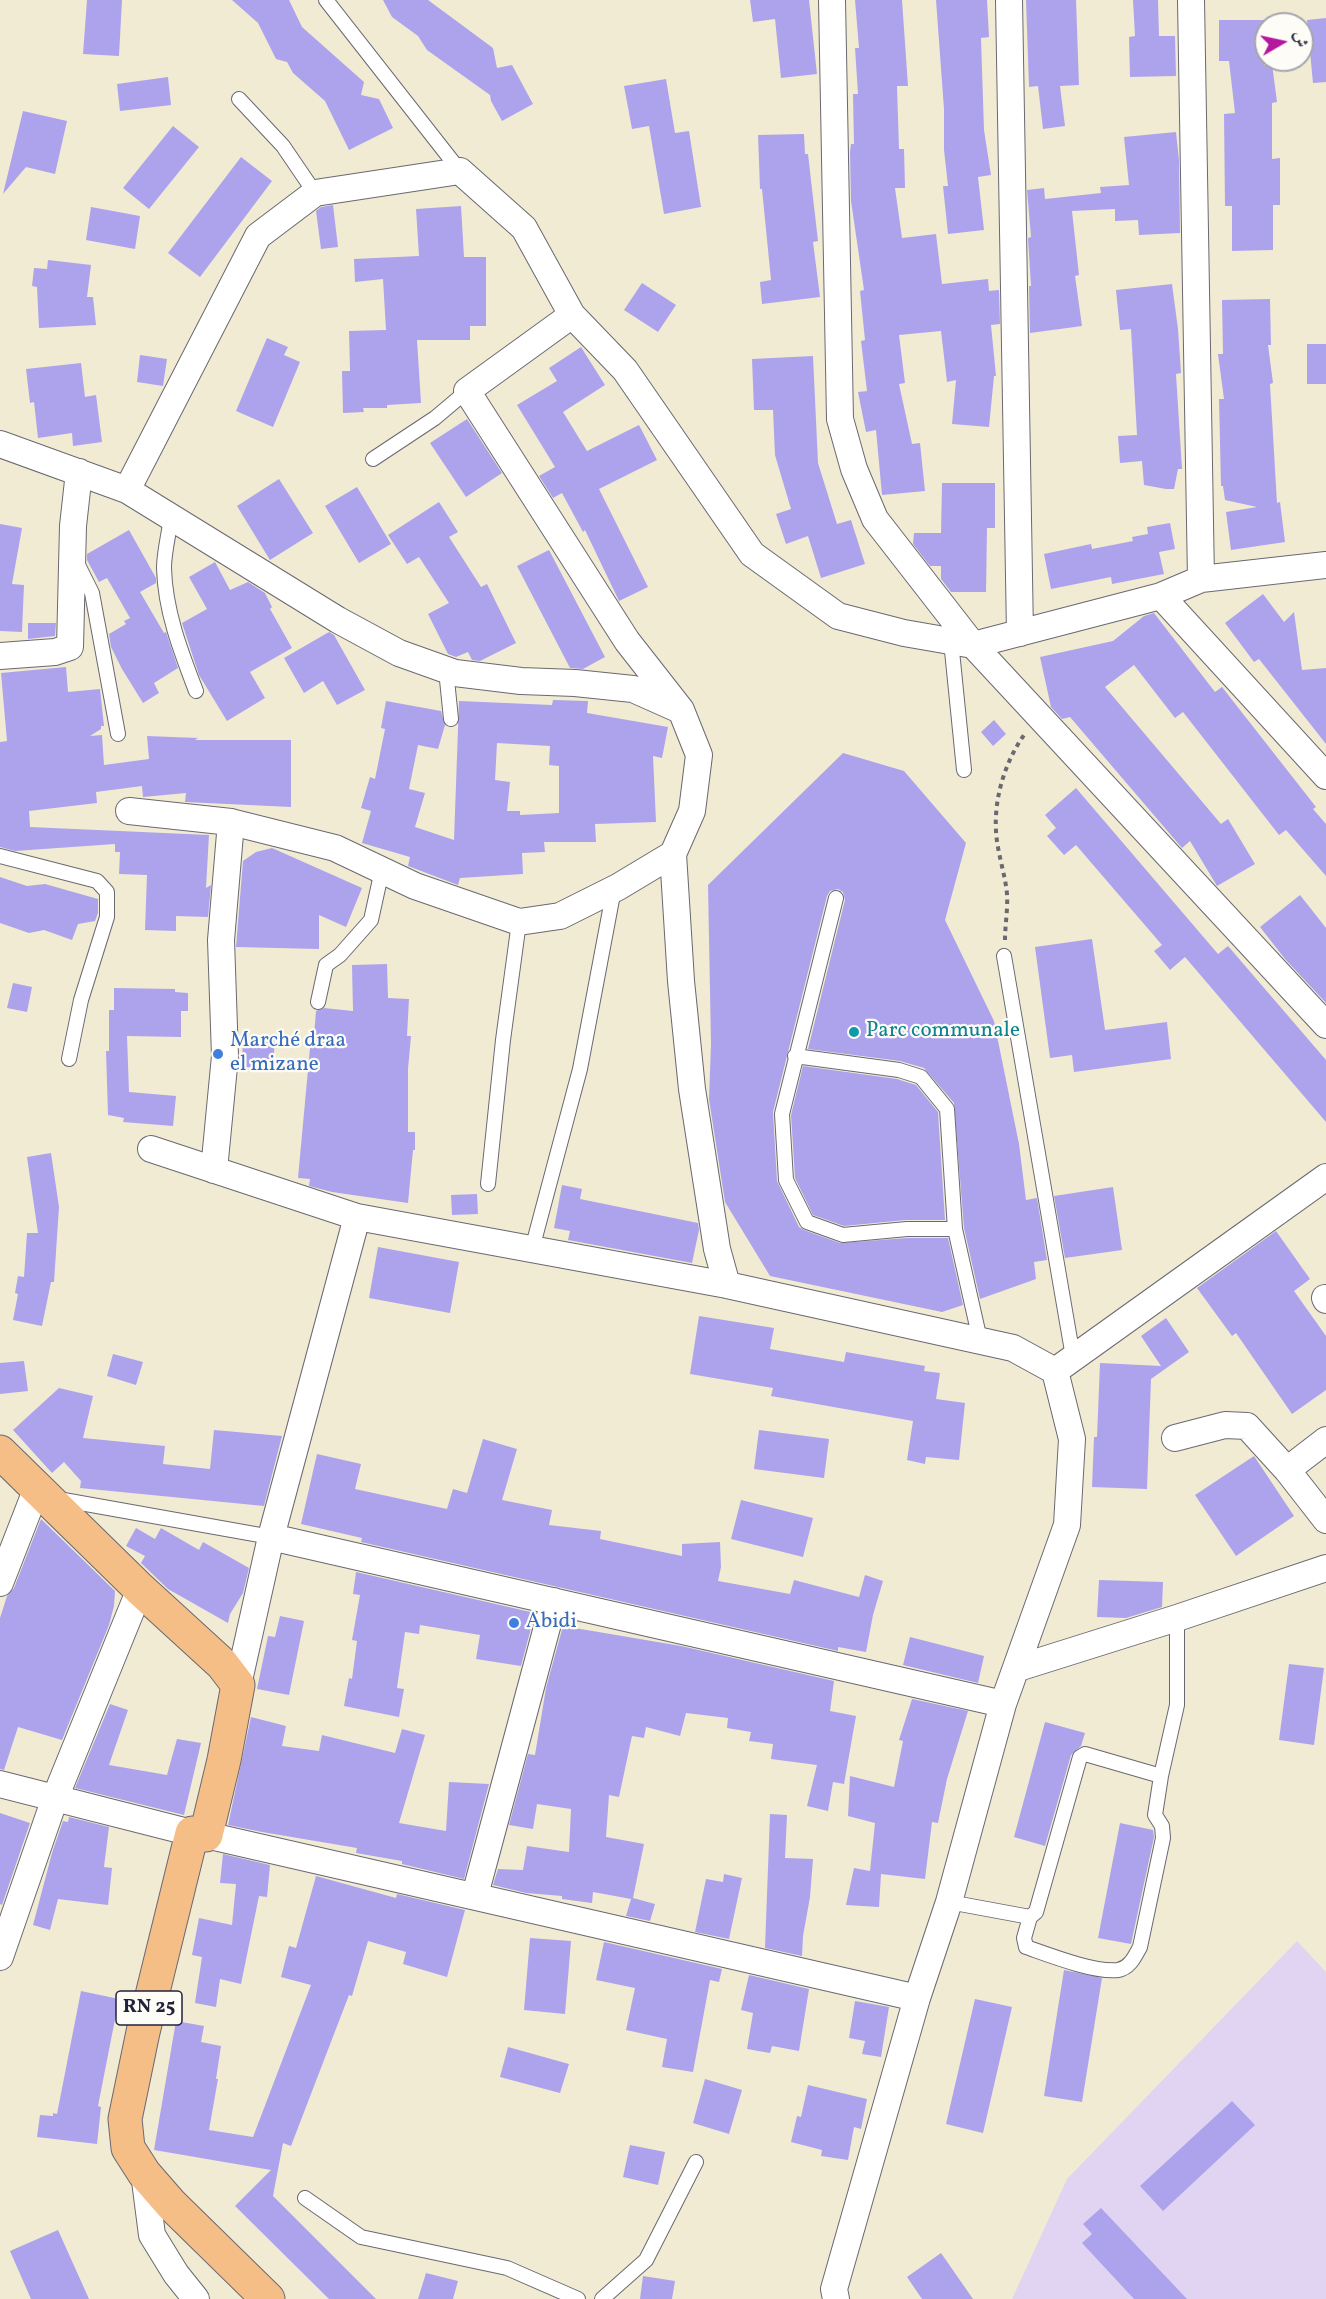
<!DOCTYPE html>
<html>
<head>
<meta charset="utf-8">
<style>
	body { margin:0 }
	#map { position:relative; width:1326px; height:2299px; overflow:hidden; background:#f1ebd4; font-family:Vollkorn,Amiri,serif }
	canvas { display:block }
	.north { position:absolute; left:1254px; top:12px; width:60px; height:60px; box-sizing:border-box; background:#fdfcf7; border:2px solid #a5a5ac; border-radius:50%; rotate:81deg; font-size:16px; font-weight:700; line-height:24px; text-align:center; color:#22223b }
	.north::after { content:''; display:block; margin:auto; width:21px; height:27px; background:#b5179e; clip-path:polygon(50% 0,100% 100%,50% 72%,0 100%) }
</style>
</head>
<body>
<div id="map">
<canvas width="1326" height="2299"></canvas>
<div class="north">ش</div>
</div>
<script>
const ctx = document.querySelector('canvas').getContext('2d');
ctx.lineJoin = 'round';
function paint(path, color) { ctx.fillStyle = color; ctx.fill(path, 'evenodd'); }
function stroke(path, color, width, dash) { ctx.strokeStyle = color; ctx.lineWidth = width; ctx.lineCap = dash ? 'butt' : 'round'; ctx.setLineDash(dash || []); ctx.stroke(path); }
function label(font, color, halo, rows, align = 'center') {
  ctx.font = font + ' Vollkorn,serif'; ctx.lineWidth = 4.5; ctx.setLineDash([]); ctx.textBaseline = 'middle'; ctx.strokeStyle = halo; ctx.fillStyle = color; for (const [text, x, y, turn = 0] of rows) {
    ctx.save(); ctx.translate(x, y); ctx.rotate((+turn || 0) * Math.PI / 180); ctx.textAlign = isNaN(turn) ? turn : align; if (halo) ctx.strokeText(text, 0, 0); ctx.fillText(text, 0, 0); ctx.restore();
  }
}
const built = new Path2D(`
	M1297 1941 1326 1972V2299H1012L1067 2179Z`);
const building = new Path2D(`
	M87 0H122L119 56 83 54Z
	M232 0H289L302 27 364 82 361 95 379 99 393 128 349 150 325 101 293 73 287 62 276 59 258 23Z
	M383 0H428L493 48 497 68 512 65 533 104 502 121 491 101 490 95 427 50 418 36 392 17Z
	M750 0H809L817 74 781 78 775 19 753 22Z
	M855 0H902L908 86H897L899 149H904L905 188H895L902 238 936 234 942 284 988 279 989 291 999 290 1000 324 991 325 996 376H994L989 427 952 424 956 380 947 382 941 331 899 335 905 383 899 384 912 444 920 443 925 491 882 495 876 430 866 432 858 392 867 391 861 341 865 340 860 291 864 290 851 201 850 152 851 144H854L853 94H858L855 48H859Z
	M936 0H987L989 37 981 38 984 130 991 175 978 177 984 230 948 234 943 186H948L944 150V109Z
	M1026 0H1076L1079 85 1060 86 1065 126 1043 129 1038 86 1029 87Z
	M1133 0H1158L1159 36H1175L1176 76 1130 77 1129 37 1135 36Z
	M1326 18V82L1313 83 1307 20Z
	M1219 20H1264V65L1272 64 1277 102 1272 103V159L1280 158V205H1273V250L1232 251V206H1225L1224 114 1235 113 1229 61H1219Z
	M168 77 171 105 120 111 117 84Z
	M666 79 675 133 689 131 701 207 664 214 649 126 632 129 624 86Z
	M23 111 67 121 55 174 26 167 3 194Z
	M173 126 199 147 149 209 123 188Z
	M1176 132 1179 160 1180 233 1139 235 1138 220 1115 221V209L1072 211 1079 275 1075 276 1082 326 1030 333 1029 286H1031L1028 238 1031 237 1027 190 1044 188 1045 199 1101 193 1100 187 1129 185 1124 137Z
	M804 134 805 154H808L818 241 813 242 820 297 762 304 760 282 771 280 762 189H760L758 135Z
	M241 157 272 181 200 277 168 253Z
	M333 205 338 247 321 249 316 211 321 207Z
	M461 206 464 257H486V326H470V340H417L421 403 387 405V408H363L364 412 343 413 342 371H350L349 331 386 330 383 279 355 282 354 259 419 256 416 209Z
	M91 207 140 216 135 249 86 240Z
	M48 260 91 265 87 297H93L96 325 39 328 37 287 32 286 34 268 47 269Z
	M642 283 676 305 658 332 624 310Z
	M1172 284 1178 329 1181 373 1176 374 1182 469H1178L1174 489H1166L1144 485 1142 461 1120 463 1118 436 1137 435 1131 329 1120 330 1116 290Z
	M1270 299 1271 345H1268L1273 383 1270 384 1277 503 1280 502 1285 542 1231 550 1226 512 1257 507 1225 500 1223 486H1221L1219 399H1224L1218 354H1223L1222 300Z
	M267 338 288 347 284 355 300 362 273 427 236 411Z
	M1307 344H1326V384H1307Z
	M581 347 605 385 563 412 587 451 639 425 657 460 599 489 648 587 619 601 585 530 583 532 562 493 553 498 539 476 555 467 517 405 557 381 549 368Z
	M140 355 167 359 163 386 137 382Z
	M813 356 818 463 837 524 851 520 865 564 821 578 808 536 786 544 776 514 791 509 775 455 773 410H754L752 359Z
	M81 363 85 397 96 395 102 442 73 446 72 433 38 438 34 402 30 403 26 369Z
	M467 419 502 473 466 497 430 443Z
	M279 479 313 533 270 560 237 506Z
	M942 483H995V528H987L986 592H951L941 579V566H930L913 544 914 533H941Z
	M357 487 391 544 359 563 325 506Z
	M439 502 458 532 449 537 481 587 487 584 516 643 480 661 472 660 468 652 456 657 448 654 428 614 449 603 419 557 407 564 388 535Z
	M1170 523 1175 549 1159 552 1164 574 1112 584 1111 577 1051 589 1044 554 1091 544 1092 549 1133 541 1132 537 1148 534 1147 527Z
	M0 524 22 528 12 584 24 585 22 632 0 631Z
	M129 530 156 578V583L140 592 164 633 166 632 178 668 154 683 159 693 143 703 122 669 111 647 109 634 126 624 124 621 130 618 107 578 99 582 87 560V554Z
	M549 550 605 657 583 669 570 668 517 566Z
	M215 562 230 590 248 582 265 593 272 607 270 609 292 648 250 672 265 698 227 721 199 675 182 623 207 609 189 577Z
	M1263 594 1284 622 1294 612 1302 670 1326 668V744L1259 659 1254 662 1225 623Z
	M1154 613 1215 692 1222 687 1316 807 1313 809 1326 824V876L1286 830 1279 835 1183 712 1175 718 1134 665 1105 687 1221 824 1228 819 1255 864 1217 886 1190 841 1182 848 1070 717 1062 719 1051 707 1040 657 1113 641 1144 616Z
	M28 623H56L55 636 28 639Z
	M329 632 334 635 365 690 337 705 323 681 304 693 284 658Z
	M66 667 68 692 100 689 104 726H101V729L90 736 102 735 104 765 149 759 147 736 198 738 195 740H291V807L185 802 186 793 143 797 142 786 96 792 97 803 29 811 30 827 209 835 206 888 211 885 208 917 176 916V931L145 930 147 875 119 874 120 852H115V844L15 851 0 847V742L7 741 1 673Z
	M553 700 588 701 587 713 668 727 662 758 653 756 656 822 595 824 596 842H544L545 852 522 853 523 874 460 878 458 885 408 866 410 857 362 843 371 811 361 808 370 777 375 779 385 729 381 728 386 701 441 711 445 725 438 749 418 745 409 789 425 793 415 827 454 840 459 701 552 705ZM497 743 550 746 549 765 559 766V813L520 815V811H507L510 782 495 780Z
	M994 720 1006 734 993 746 981 732Z
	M843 753 904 771 966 843 945 920 994 1021 1019 1144 1026 1200 1037 1198 1047 1260 1034 1262 1036 1279 980 1299 964 1228 954 1103 924 1068 900 1061 808 1049 845 900 843 892 838 889 830 891 827 896 773 1112 777 1181 799 1227 804 1230 840 1243 907 1238H948L963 1305 942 1312 770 1276 725 1202 709 1099 711 1044 708 885Z
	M1076 788 1218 954 1228 946 1326 1060V1122L1185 957 1170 970 1154 951 1162 945 1076 845 1064 855 1047 836 1056 828 1045 815Z
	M272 848 362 888 346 927 319 915V949L236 947 243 861 256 852Z
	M0 877 27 886 45 884 98 899V913L95 921 78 924 72 940 44 930 29 933 0 923Z
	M1300 895 1326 928V1003L1285 959 1260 927Z
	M1092 939 1105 1030 1167 1022 1171 1059 1074 1072 1072 1055 1050 1058 1035 947Z
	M387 964 388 998 409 999 407 1036H411L408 1069V1132H415V1150H413L408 1203 332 1192 309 1186 310 1179 298 1178 310 1048H313L316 1011 324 1008 353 1011 352 965Z
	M13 983 32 987 27 1012 7 1008Z
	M114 988 175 989V992L188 993V1011H181V1037L127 1036 129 1092 176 1096 173 1126 123 1122 124 1118 108 1115 106 1051H109V1010H114Z
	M243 1037 275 1038 273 1068 242 1067Z
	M803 1066 897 1079 916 1085 938 1112 945 1220H906L844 1226 813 1215 795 1178 791 1115Z
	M51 1153 59 1207 54 1282H51L42 1326 13 1320 18 1294 15 1293 18 1276 24 1277 27 1233H38L27 1157Z
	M562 1185 582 1189 580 1199 698 1223 699 1230 692 1263 568 1240 570 1231 554 1228Z
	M1113 1187 1122 1250 1065 1258 1054 1196Z
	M477 1194 478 1214 452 1215 451 1195Z
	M1276 1231 1310 1279 1294 1291 1326 1336V1390L1292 1414 1236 1333 1232 1336 1197 1288Z
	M378 1247 459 1262 450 1313 369 1298Z
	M699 1316 774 1328 770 1349 844 1362 846 1352 925 1366 924 1371 940 1373 936 1399 965 1403 959 1460 926 1457 925 1464 907 1460 913 1421 771 1396 773 1388 690 1374Z
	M1166 1318 1189 1352 1151 1379 1147 1489 1092 1487 1094 1437H1097L1100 1363 1161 1366 1141 1336Z
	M113 1354 143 1362 136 1385 107 1376Z
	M24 1361 28 1391 0 1394V1363Z
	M59 1388 93 1396 83 1438 165 1446 163 1464 210 1469 214 1430 282 1436 264 1506 80 1488 81 1481 64 1462 52 1473 13 1430Z
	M759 1430 829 1439 824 1478 754 1469Z
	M483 1439 517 1449 502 1500 552 1510 549 1525 601 1531 600 1539 682 1556V1544L720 1542 721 1567 718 1581 790 1594 794 1580 859 1597 865 1575 883 1581 873 1615 866 1652 838 1647V1651L361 1542 362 1538 301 1524 317 1454 361 1464 355 1489 447 1509 453 1489 467 1493Z
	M1254 1456 1294 1516 1236 1556 1195 1495Z
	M741 1500 813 1518 803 1557 731 1539Z
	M41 1519 115 1591 114 1606 109 1625 62 1740 18 1727 4 1770 0 1769V1618L7 1596 14 1588Z
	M136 1528 155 1539 161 1528 199 1550 203 1542 249 1568 243 1593 230 1614 228 1623 168 1589 141 1563 145 1556 126 1546Z
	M356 1572 535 1613 521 1666 476 1659 480 1635 420 1625 419 1634 405 1632 397 1688 404 1689 399 1717 344 1706 349 1678 352 1679 357 1641 352 1640 360 1595 353 1594Z
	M1099 1580 1163 1582 1162 1607 1126 1618 1097 1617Z
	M280 1616 304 1621 289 1695 257 1689 268 1636 275 1637Z
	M563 1626 681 1646 834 1681 830 1711 856 1716 844 1784 833 1782 828 1811 807 1806 817 1765 771 1759 773 1744 749 1741 751 1732 727 1728 728 1718 686 1713 680 1736 646 1727 644 1738 632 1736 619 1797 609 1795 606 1837 644 1844 633 1898 655 1904 650 1921 626 1916 631 1899 593 1892 592 1903 562 1899V1896L526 1893 493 1885 498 1869 523 1870 527 1846 569 1852 571 1809 537 1804 533 1829 509 1825 528 1754 535 1755 546 1688Z
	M910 1637 984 1656 978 1683 903 1665Z
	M1289 1664 1324 1668 1314 1745 1279 1740Z
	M912 1699 968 1711 947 1779 938 1823 932 1822 925 1879 881 1874 879 1907 846 1905 854 1868 870 1871 875 1823 848 1816 850 1776 894 1787 903 1741 899 1740Z
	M110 1704 128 1710 109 1765 167 1775 177 1739 201 1743 184 1815 75 1788Z
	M251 1717 286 1726 282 1746 319 1751 322 1735 395 1753 402 1729 425 1735 399 1823 446 1831 449 1782 489 1784 464 1879 402 1864V1861L356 1853 357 1848 262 1832 228 1825Z
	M1045 1722 1085 1733 1081 1746 1071 1755 1045 1846 1014 1837Z
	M0 1813 30 1823 2 1905 0 1904Z
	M770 1814 787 1815 785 1858 813 1859 810 1897 803 1936 802 1956 765 1948Z
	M69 1817 109 1827 104 1867 112 1868 108 1905 58 1899 50 1930 33 1925 52 1853 63 1821 68 1822Z
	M1120 1823 1153 1830 1154 1837 1131 1944 1098 1938Z
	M223 1854 270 1865 267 1897 259 1896 241 1984 220 1979 216 2007 195 2003 202 1957 192 1955 199 1918 232 1925 236 1884 220 1883Z
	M724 1874 742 1878 729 1939 695 1932 706 1879 723 1882Z
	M316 1876 396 1898 397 1894 465 1910 447 1977 403 1964 406 1952 368 1941 352 1996 349 1995 291 2146 283 2143 273 2196 376 2299H329L235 2206 271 2170 154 2150 176 2021 204 2026 201 2042 221 2046 216 2079H218L209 2130 253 2137 311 1985 281 1977 289 1946 296 1948Z
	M530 1938 571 1941 565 2014 524 2010Z
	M604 1942 722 1969 719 1982 710 1980 693 2072 662 2067 667 2039 626 2030 635 1988 596 1980Z
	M1064 1970 1102 1978 1082 2102 1044 2096Z
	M749 1975 809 1989 799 2051 772 2046 770 2053 747 2049 753 2013 741 2010Z
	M81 1991 119 1999 98 2106 101 2107 97 2144 37 2137 40 2115 53 2116V2113L57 2114Z
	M975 1999 1012 2007 983 2133 946 2124Z
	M855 2001 889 2007 881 2057 862 2054 865 2041 849 2038Z
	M508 2047 569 2064 560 2093 500 2077Z
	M705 2079 742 2090 729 2134 693 2123Z
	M808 2085 867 2099 861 2129 854 2127 848 2160 821 2156 822 2150 791 2142 797 2116 801 2117Z
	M1232 2101 1255 2125 1163 2211 1140 2186Z
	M630 2145 665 2152 658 2185 623 2177Z
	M1101 2208 1187 2299H1134L1082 2243 1092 2234 1083 2224Z
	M58 2230 89 2299H31L10 2251Z
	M941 2253 973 2299H922L907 2277Z
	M426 2273 458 2281 453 2299H418Z
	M643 2276 675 2281 672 2299H640Z`);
const path = new Path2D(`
	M1005 940C1005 925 1008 909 1007 894 1005 873 997 852 996 831 994 798 1005 762 1024 735`);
const service = new Path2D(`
	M326 0 460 171
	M239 99 283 146 315 193
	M373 459 435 418 467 391
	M171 517C169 534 164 552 164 568 165 611 181 652 196 691
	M77 563 92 593 118 734
	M951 641 964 770
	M446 670 451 719
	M0 856 97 881 107 892V917L81 1000 69 1059
	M836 898 782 1114 786 1180 807 1222 843 1235 907 1229H955
	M1004 956 1073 1357
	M318 1002 326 965 340 955 371 920 382 870
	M795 1056 899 1070 921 1077 947 1109 955 1229 980 1340
	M488 1184 503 1040 519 922
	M532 1249 580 1069 614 889
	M58 1499 271 1537
	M949 1902 1030 1917 1036 1912 1080 1757 1085 1754 1161 1776
	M1030 1917 1024 1938 1026 1947C1049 1955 1095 1973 1118 1970 1130 1968 1135 1956 1140 1947L1163 1838 1162 1826 1155 1815 1161 1776 1177 1705V1618
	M305 2198 361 2237 507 2268 578 2299
	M602 2299 646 2260 696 2162`);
const minor = new Path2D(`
	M832 0 840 419 854 469 875 519 973 645 1326 1025
	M1009 0 1020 633
	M1191 0 1201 579
	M0 444 127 490 338 620 399 653 455 673 521 681 575 683 633 689 678 709
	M127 490 258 236 315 193 460 171 524 228 572 315
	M1161 596 1326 776
	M0 656 55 652 70 647 73 526 79 472
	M129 811 231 822
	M151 1149 357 1217
	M214 1170 225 1056 221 940 231 822 335 848 415 886 519 922 560 916 618 887 673 854
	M727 1285 717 1249 692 1089 681 981 673 854 692 811 699 755 681 710 627 641 467 391 572 315 625 370 752 554 838 616 904 633 973 645 1161 596 1201 579 1326 565
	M1325 1298 1326 1300
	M1055 1371 1326 1177
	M1175 1438 1225 1425 1247 1426 1287 1470 1326 1520
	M1287 1470 1326 1440
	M271 1537 1003 1704
	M0 1583 37 1488
	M1018 1668 1177 1618 1326 1568
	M238 1685 271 1537 357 1217 727 1285 1013 1348 1055 1371 1072 1439 1067 1525 1003 1704 949 1902 917 1998 834 2289 836 2299
	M0 1784 192 1833
	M206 1835 917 1998
	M475 1895 554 1601
	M0 1957 55 1798 140 1589
	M144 2173 152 2235 176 2274 196 2299`);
const primary = new Path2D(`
	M0 1452 140 1589 222 1664 238 1685 224 1760 206 1835 192 1833 143 2032 125 2119 128 2148 144 2173 171 2204 268 2299`);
const markers = [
	[854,1032,6,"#0f9aa8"],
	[218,1054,6,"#3f7fe0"],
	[514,1623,6,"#3f7fe0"]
];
const shields = [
	[149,2008,66]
];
const shieldNames = [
	["RN 25",149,2008]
];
const cultureNames = [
	["Parc communale",866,1032]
];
const shopNames = [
	["Marché draa",230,1042],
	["el mizane",230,1066],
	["Abidi",526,1623]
];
paint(built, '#e1d4f3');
paint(building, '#ada3ec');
stroke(service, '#6a6871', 16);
stroke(minor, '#6a6871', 28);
stroke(primary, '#6a6871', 35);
stroke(path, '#6a6871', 4, [4.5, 4.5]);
stroke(service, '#fff', 14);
stroke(minor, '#fff', 26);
stroke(primary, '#f6be87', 33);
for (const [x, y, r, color] of markers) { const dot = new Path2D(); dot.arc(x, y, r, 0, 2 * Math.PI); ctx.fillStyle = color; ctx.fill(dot); stroke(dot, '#fdfcf7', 2); }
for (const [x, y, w] of shields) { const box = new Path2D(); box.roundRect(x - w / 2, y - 17, w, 34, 4.5); ctx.fillStyle = '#fdfcf7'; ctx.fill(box); stroke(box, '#22223b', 1.5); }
label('bold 20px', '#22223b', null, shieldNames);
label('21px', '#0d838f', '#fdfcf7', cultureNames, 'left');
label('21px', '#366cbe', '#fdfcf7', shopNames, 'left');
</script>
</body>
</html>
